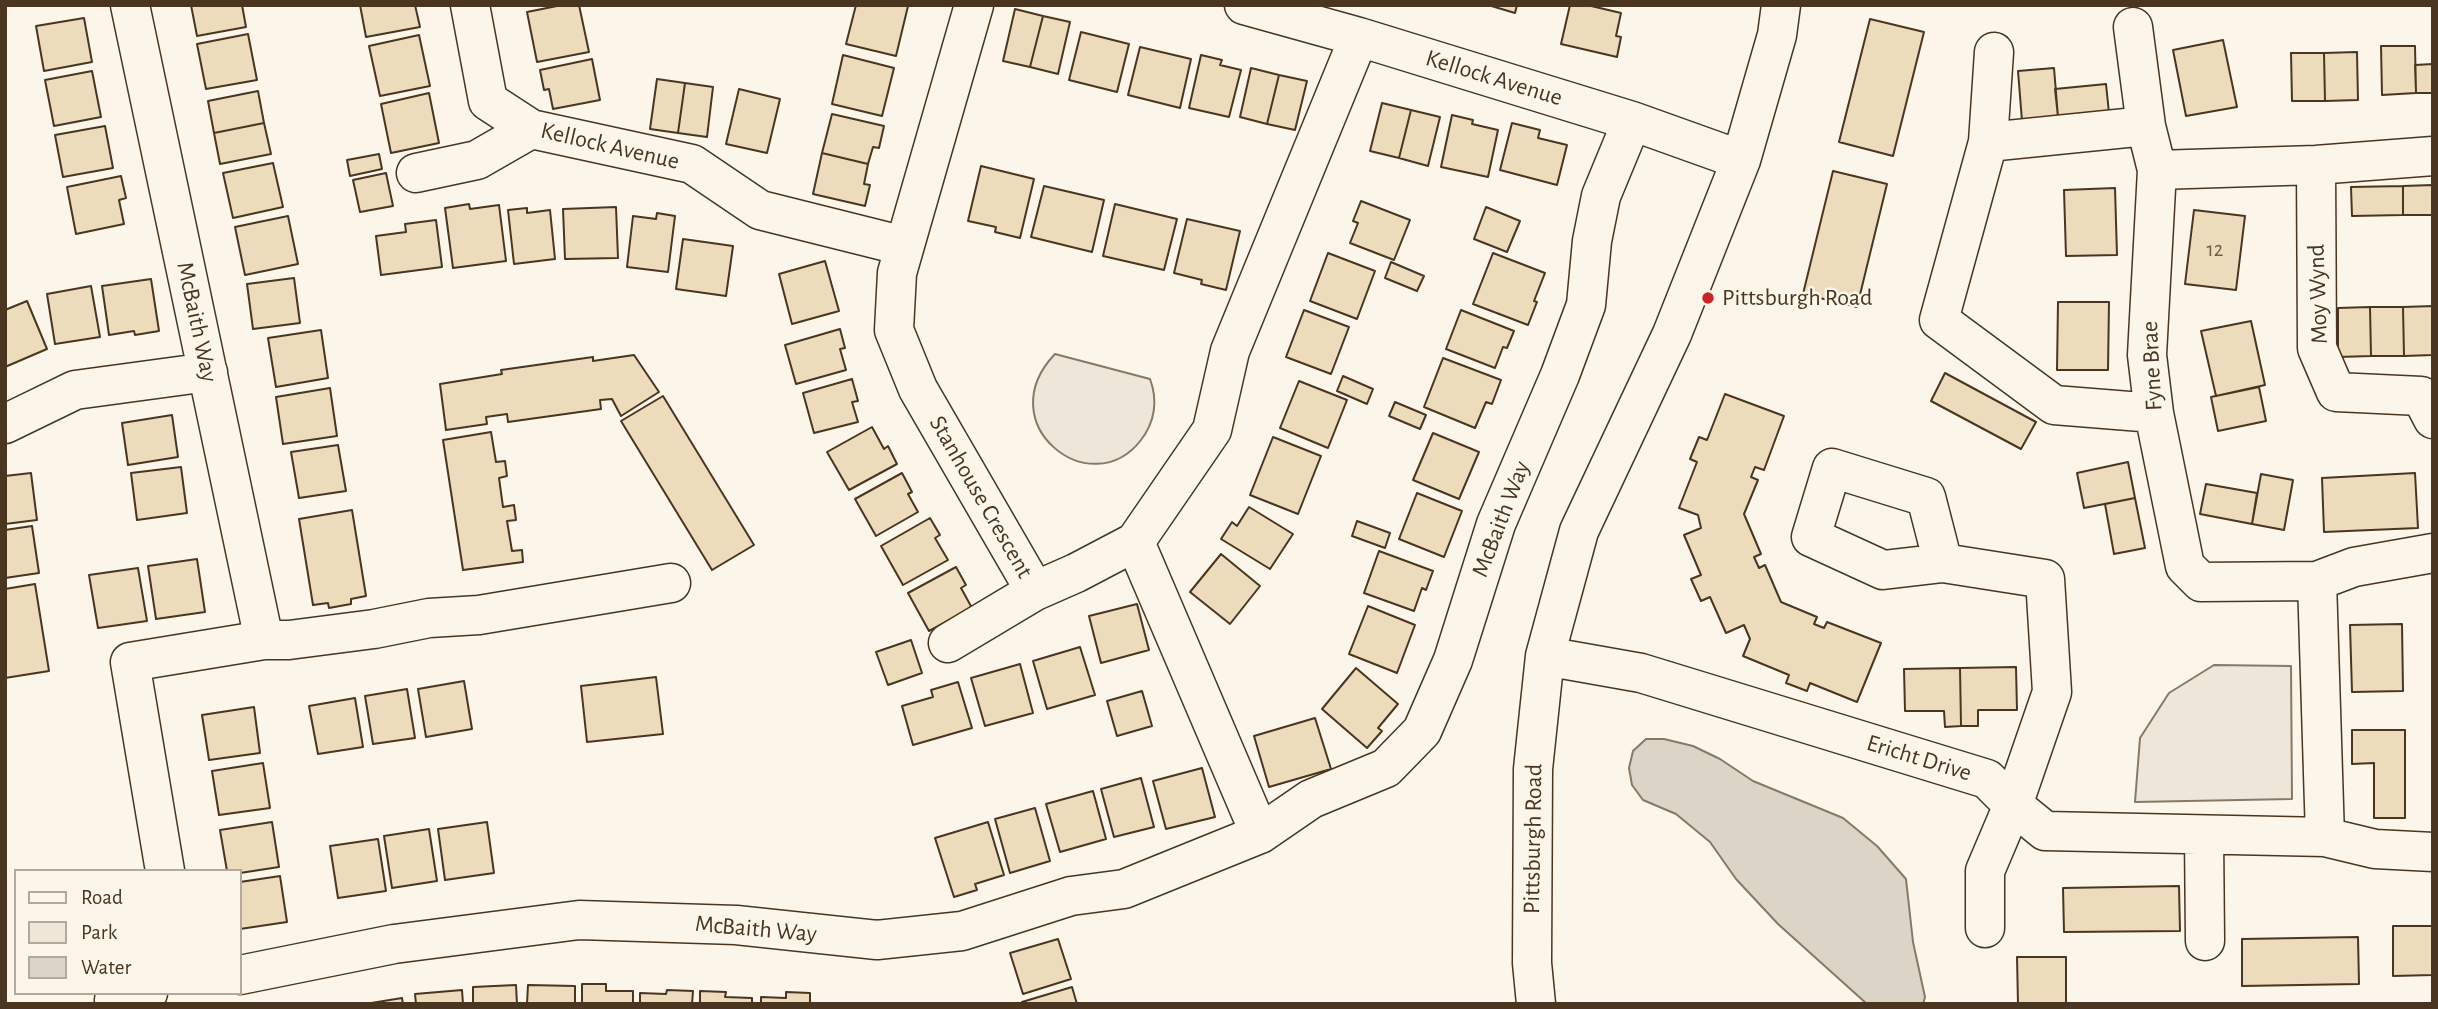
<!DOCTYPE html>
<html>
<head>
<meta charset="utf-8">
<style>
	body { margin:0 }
	#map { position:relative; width:2438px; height:1009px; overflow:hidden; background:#fbf6e9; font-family:"Alegreya Sans",sans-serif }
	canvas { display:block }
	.frame { position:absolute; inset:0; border:7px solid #4a3520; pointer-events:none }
	.legend { position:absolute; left:14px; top:869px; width:228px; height:126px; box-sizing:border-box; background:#fbf6e9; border:2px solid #b4a999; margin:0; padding:9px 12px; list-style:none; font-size:21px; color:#4a3520 }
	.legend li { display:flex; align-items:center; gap:14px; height:35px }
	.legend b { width:35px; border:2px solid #b4a999 }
</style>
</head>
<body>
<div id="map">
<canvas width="2438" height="1009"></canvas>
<div class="frame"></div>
<ul class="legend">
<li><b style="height:9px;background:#fbf6e9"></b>Road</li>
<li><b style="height:19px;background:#ede6d9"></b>Park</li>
<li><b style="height:19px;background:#dcd4c6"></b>Water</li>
</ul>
</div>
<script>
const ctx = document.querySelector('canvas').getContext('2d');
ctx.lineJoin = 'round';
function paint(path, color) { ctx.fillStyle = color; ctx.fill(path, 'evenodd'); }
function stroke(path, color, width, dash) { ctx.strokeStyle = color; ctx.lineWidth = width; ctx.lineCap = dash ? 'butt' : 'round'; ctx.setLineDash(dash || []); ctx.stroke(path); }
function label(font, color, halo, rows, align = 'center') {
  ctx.font = font + ' "Alegreya Sans",sans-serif'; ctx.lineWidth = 5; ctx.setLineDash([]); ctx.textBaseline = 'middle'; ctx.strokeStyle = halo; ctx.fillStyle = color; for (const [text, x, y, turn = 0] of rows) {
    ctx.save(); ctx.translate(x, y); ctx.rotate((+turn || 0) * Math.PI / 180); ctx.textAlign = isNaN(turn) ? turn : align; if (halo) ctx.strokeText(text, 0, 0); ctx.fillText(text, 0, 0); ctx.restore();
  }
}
const green = new Path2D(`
	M1055 354 1150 379C1158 400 1155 422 1141 440 1091 505 988 424 1055 354Z
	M2214 665 2291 666 2292 799 2135 802 2140 738 2169 693Z`);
const water = new Path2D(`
	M1646 739H1664L1693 746 1720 759 1753 781 1843 818 1877 846 1906 879 1913 942 1925 997 1923 1004H1867L1778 924 1736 879 1710 842 1676 814 1643 800 1632 785 1629 768 1633 751Z`);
const building = new Path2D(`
	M191 5H242L246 27 197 36Z
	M360 5H415L420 27 366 37Z
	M562 5H579L589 52 537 62 527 12Z
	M856 5 908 6 896 56 846 44Z
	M1488 5H1517L1515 13Z
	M1570 5H1587L1621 13 1616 36 1621 37 1617 57 1561 44Z
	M1015 9 1043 16 1030 67 1003 61Z
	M1043 16 1070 22 1058 74 1030 67Z
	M84 18 92 62 44 71 36 26Z
	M1870 19 1924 32 1893 156 1839 142Z
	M1081 32 1129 44 1117 92 1069 80Z
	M248 34 257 80 206 89 197 44Z
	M419 35 430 86 380 96 369 46Z
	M2223 40 2237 107 2186 116 2173 50Z
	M2381 46H2415L2416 93 2382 95Z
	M1140 47 1191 59 1180 108 1128 95Z
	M2357 52 2358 100 2325 101 2324 53Z
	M2291 53H2324L2325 101H2292Z
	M843 55 894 68 882 116 832 104Z
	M1201 55 1222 60 1220 65 1241 70 1229 117 1189 108Z
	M592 59 600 100 553 109 549 89 544 90 540 70Z
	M2433 64V93H2416L2415 65Z
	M1251 68 1279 75 1267 124 1240 117Z
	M2054 68 2058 117 2022 121 2018 71Z
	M92 71 101 117 54 126 45 80Z
	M1279 75 1307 81 1295 130 1267 124Z
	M657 79 685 83 678 133 650 129Z
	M685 83 713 87 707 137 678 133Z
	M2106 84 2109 113 2058 117 2055 89Z
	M739 89 780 99 767 153 726 144Z
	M258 91 264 123 214 133 208 101Z
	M429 93 439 143 391 153 381 104Z
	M1382 103 1411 110 1399 158 1370 151Z
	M1411 110 1440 117 1428 166 1399 158Z
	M832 114 884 126 879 148 873 147 868 164 822 153Z
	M1452 115 1473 120 1472 124 1498 130 1488 177 1441 167Z
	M264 123 271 154 220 164 214 133Z
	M1512 123 1540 130 1538 138 1567 145 1557 185 1500 170Z
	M105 126 113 168 63 177 55 135Z
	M822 153 868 164 864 184 870 185 865 206 813 194Z
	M379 154 382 169 350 176 347 160Z
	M273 163 283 207 233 218 223 173Z
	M981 166 1034 179 1020 238 995 232 996 227 968 221Z
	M1833 171 1887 184 1857 307 1803 294Z
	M386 173 393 206 360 212 353 180Z
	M121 176 126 198 119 200 124 224 76 234 67 187Z
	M2433 185V215H2403V186Z
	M1044 186 1104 200 1092 252 1031 237Z
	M2403 186V215L2352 216 2351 187Z
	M2115 188 2117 255 2066 256 2064 190Z
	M1361 201 1410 220 1394 260 1350 243 1358 223 1353 221Z
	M469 204 470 209 499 205 506 261 453 268 445 208Z
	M1115 204 1177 219 1164 270 1103 256Z
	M616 207 618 258 565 259 563 209Z
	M1486 207 1520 221 1507 252 1474 239Z
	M527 208V213L550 210 555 259 514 264 508 210Z
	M2194 210 2245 216 2236 290 2185 284Z
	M657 213 675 216 668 272 627 267 633 216 656 219Z
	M288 216 298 264 245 275 235 227Z
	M1187 219 1240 231 1226 290 1201 284 1202 280 1174 273Z
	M436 220 442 267 381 275 376 236 406 232 405 224Z
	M683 239 733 246 726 296 676 289Z
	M1328 253 1375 271 1357 319 1310 301Z
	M1493 253 1545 273 1534 301 1537 302 1528 325 1473 304Z
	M825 261 839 311 792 324 779 274Z
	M1391 262 1424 276 1417 291 1385 278Z
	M294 278 300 323 253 329 247 284Z
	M151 279 159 331 135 335 134 331 109 335 102 286Z
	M91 286 100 337 55 344 47 294Z
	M27 301 47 349 5 367V310Z
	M2058 302H2109L2108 370H2057Z
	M2433 306V355L2404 356 2403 307Z
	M2370 307H2403L2404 356H2371Z
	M2370 307 2371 356 2338 357V308Z
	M1304 310 1349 327 1331 374 1286 357Z
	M1461 310 1514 331 1507 348 1503 347 1495 368 1446 349Z
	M2251 321 2265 385 2216 396 2201 331Z
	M840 329 845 348 840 349 846 370 796 384 785 345Z
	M321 330 328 378 276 387 268 338Z
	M634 355 659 392 621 416 612 399 600 400 601 409 508 422 507 414 486 417 487 424 446 430 440 384 502 374 501 370 593 357V361Z
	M1443 358 1501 380 1492 404 1486 402 1475 428 1424 407Z
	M1945 373 2036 422 2021 449 1931 401Z
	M1343 376 1373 389 1367 404 1337 391Z
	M852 379 858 401 852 402 858 422 814 433 803 393Z
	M1299 381 1347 400 1328 448 1280 428Z
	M2259 387 2266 421 2218 431 2211 397Z
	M330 388 337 436 283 444 276 397Z
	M1725 394 1784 416 1764 470 1755 467 1751 477 1758 480 1744 514 1761 554 1754 557 1759 568 1765 565 1781 602 1817 617 1814 624 1824 628 1827 622 1881 643 1857 702 1810 683 1807 691 1786 683 1789 675 1743 656 1750 639 1744 625 1726 633 1710 597 1701 601 1691 579 1701 575 1684 535 1701 528 1698 515 1679 508 1697 462 1690 459 1699 437 1707 440Z
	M663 396 754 545 712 570 621 421Z
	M1395 402 1426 415 1420 429 1389 416Z
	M172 415 178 457 128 465 122 423Z
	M872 427 884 449 888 446 897 464 849 490 827 452Z
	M491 432 496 462 505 461 507 476 499 478 503 507 514 505 516 520 507 521 512 551 522 550 523 562 463 570 443 440Z
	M1433 433 1479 452 1459 499 1413 480Z
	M1273 437 1321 456 1298 514 1250 495Z
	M338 445 346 491 299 498 291 452Z
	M2128 462 2135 498 2084 508 2077 473Z
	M181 467 187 513 137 520 131 473Z
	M31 473 37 520 5 524V476Z
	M902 473 912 492 908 494 918 512 876 536 855 499Z
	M2415 473 2418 528 2324 532 2322 478Z
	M2261 474 2293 480 2284 530 2252 524Z
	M2206 484 2257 493 2252 524 2200 514Z
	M1417 493 1462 511 1444 557 1399 539Z
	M2135 498 2145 548 2114 554 2105 504Z
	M1249 507 1293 534 1270 569 1221 539 1232 522 1237 526Z
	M352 510 366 596 351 599V604L329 608 328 603 313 605 299 519Z
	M930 518 940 535 935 538 948 560 903 585 881 546Z
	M1357 521 1390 533 1385 548 1352 536Z
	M32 526 39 573 5 578V530Z
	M1379 551 1433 571 1426 590 1422 588 1414 611 1364 593Z
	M1221 554 1260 586 1230 624 1190 592Z
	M197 559 205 612 156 619 148 566Z
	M956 567 966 585 961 588 972 608 929 631 908 593Z
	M138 568 147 621 98 628 89 575Z
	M35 584 49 671 5 678V589Z
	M1137 604 1149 650 1101 663 1089 616Z
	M1368 606 1415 625 1397 673 1349 654Z
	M2402 624 2403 691 2352 692 2350 625Z
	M911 640 922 673 888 685 876 652Z
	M1080 647 1095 695 1047 709 1033 661Z
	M1020 664 1033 713 985 726 971 678Z
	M2016 667 2017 710H1978V726H1961L1960 668Z
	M1356 668 1398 704 1378 728 1382 731 1367 748 1322 709Z
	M1960 668 1961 726 1945 727 1944 711H1905L1904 669Z
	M656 677 663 734 587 742 581 686Z
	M464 681 472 729 426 737 418 689Z
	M958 682 972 728 913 745 902 706 933 697 931 690Z
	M407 689 415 738 373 744 365 696Z
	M1142 691 1152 726 1117 736 1107 701Z
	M355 698 363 747 318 754 309 706Z
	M254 707 260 753 209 760 202 715Z
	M1315 718 1331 769 1269 787 1254 736Z
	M2352 730H2405V818H2374V763L2352 764Z
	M263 763 270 808 219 815 212 771Z
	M1202 768 1215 817 1166 829 1153 781Z
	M1141 778 1154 827 1114 837 1101 789Z
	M1093 791 1106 839 1060 852 1046 804Z
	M1035 808 1050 861 1010 873 995 819Z
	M272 822 279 867 240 873V871H227L220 830Z
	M487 822 494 873 445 880 438 829Z
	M988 822 1004 875 975 884 977 890 954 897 935 838Z
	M429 829 437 881 392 888 384 836Z
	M378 839 386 891 338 898 330 846Z
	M280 876 287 922 240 929V882Z
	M2179 886 2180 931 2064 932 2063 888Z
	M2393 926H2433V975L2393 976Z
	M2358 937 2359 984 2242 986V939Z
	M1058 939 1071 979 1023 994 1010 953Z
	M2017 957H2066V1004H2018Z
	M582 984H606V991H633V1004H582Z
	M516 985 517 1004H473V987Z
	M528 985 575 986V1004H527Z
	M1072 987 1077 1004H1022V1002Z
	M462 990 463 1004H416L415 994Z
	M667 990 693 991 692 1004H640V993L666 994Z
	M700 991 726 992 725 997 752 998V1004H700Z
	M786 992 810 993V1004H761V997L786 998Z
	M402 998 403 1004H365Z`);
const minor = new Path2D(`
	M130 5 264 640
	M470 5 488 101 531 129 692 164 760 210 904 246
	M974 5 897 273 894 330 918 389 1035 591 1076 573 1135 542 1212 430 1230 351 1359 37
	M1244 5 1359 37 1632 121 1741 160
	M2133 27 2146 126 2157 170 2147 355 2154 413 2185 566 2201 582 2317 581 2354 567 2433 553
	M1994 52 1988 142 1939 320 2054 405 2154 413
	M1988 142 2146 126
	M2316 165 2317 348 2336 392 2421 396 2433 419
	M2157 170 2316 165 2433 156
	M416 173 477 160 531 129
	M5 424 75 390 208 372
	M1135 542 1260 834
	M1943 563 1926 497 1832 468 1811 537 1883 570 1943 563 2045 579 2052 692 2013 805 1985 871V928
	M2317 581 2325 837
	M948 643 1035 591
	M1545 656 1641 673 1987 779 2013 805 2045 831 2325 837 2375 849 2433 852
	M2204 835 2205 941
	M165 871 130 662 264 640H289L374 629 429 618 479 615 671 583
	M240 975 394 944 579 920 736 925 877 940 962 931 1071 896 1124 889 1260 834 1311 799 1386 768 1422 731 1453 660 1496 524 1560 375 1586 305 1592 241 1601 196 1632 121
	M114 1000 148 993
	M1536 1004 1532 963 1533 769 1545 656 1579 531 1672 334 1741 160 1777 35 1781 5`);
const markers = [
	[1708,298,7,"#c62828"]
];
const numberNames = [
	["12",2215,250]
];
const streetNames = [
	["Kellock Avenue",1494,78,17],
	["Kellock Avenue",610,146,13],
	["Moy Wynd",2318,294,-92],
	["McBaith Way",197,322,78],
	["Fyne Brae",2152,366,-93],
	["Stanhouse Crescent",981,497,60],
	["McBaith Way",1501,519,-69],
	["Ericht Drive",1919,758,17],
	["Pittsburgh Road",1533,839,-89],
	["McBaith Way",756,929,5]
];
const poiNames = [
	["Pittsburgh Road",1722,298]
];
paint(green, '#ede6d9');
stroke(green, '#887966', 2);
paint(water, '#dcd4c6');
stroke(water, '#887966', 2);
paint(building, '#ecdcbc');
stroke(building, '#4a3520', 2);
stroke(minor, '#4a3520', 41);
stroke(minor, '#fbf6e9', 38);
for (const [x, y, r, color] of markers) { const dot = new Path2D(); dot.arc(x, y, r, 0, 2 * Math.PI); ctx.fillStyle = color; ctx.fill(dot); stroke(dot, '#fbf6e9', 2.5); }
label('21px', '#725f47', null, numberNames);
label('24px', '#4a3520', '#fbf6e9', streetNames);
label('24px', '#4a3520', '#fbf6e9', poiNames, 'left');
</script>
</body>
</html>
